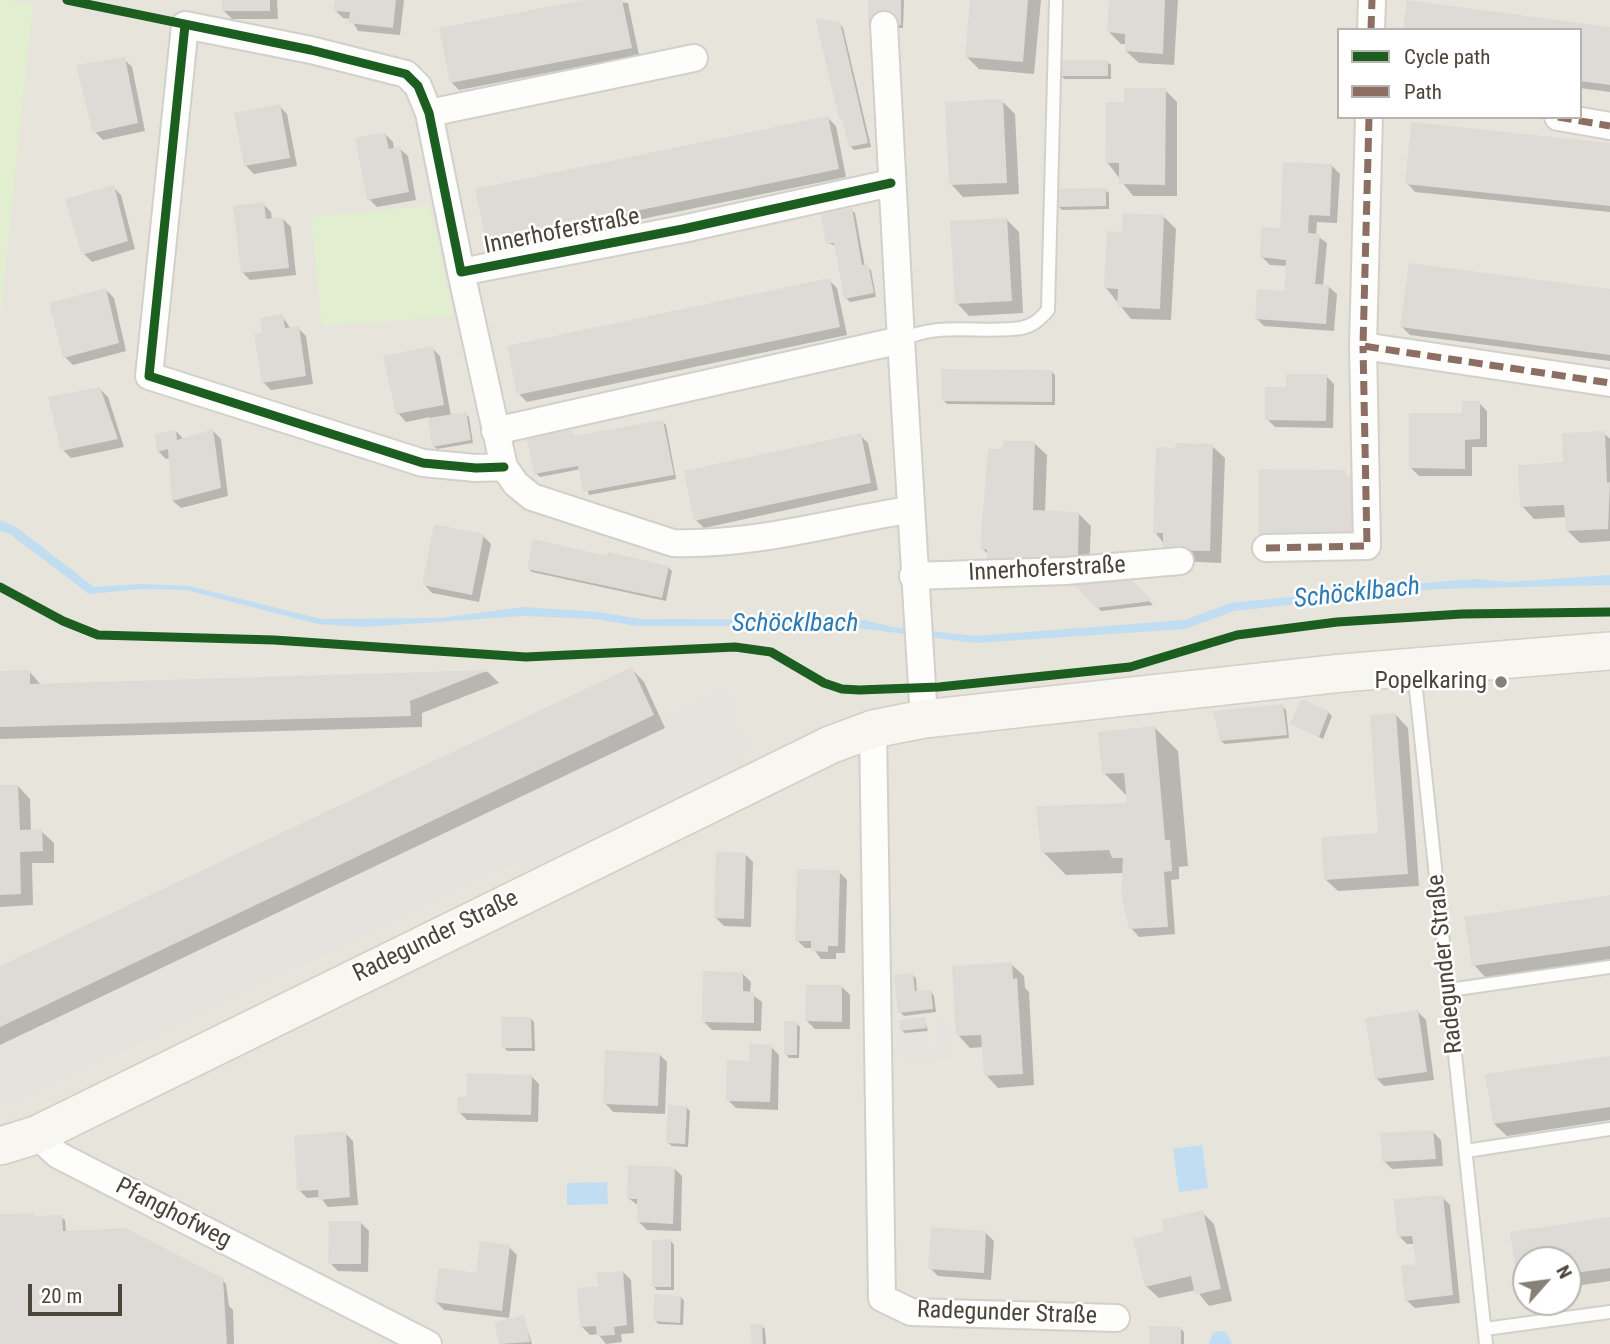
<!DOCTYPE html>
<html>
<head>
<meta charset="utf-8">
<style>
	body { margin:0 }
	#map { position:relative; width:1610px; height:1344px; overflow:hidden; background:#f4f2ee; font-family:"Roboto Condensed",sans-serif }
	canvas { display:block }
	.legend { position:absolute; left:1337px; top:28px; width:245px; height:91px; box-sizing:border-box; background:#fff; border:2px solid #b7b4b0; margin:0; padding:9px 12px; list-style:none; font-size:21px; color:#4b4439 }
	.legend li { display:flex; align-items:center; gap:14px; height:35px }
	.legend b { width:35px; border:2px solid #b7b4b0 }
	.north { position:absolute; left:1512px; top:1246px; width:70px; height:70px; box-sizing:border-box; background:#fff; border:2px solid #b7b4b0; border-radius:50%; rotate:62deg; font-size:19px; font-weight:700; line-height:28px; text-align:center; color:#4b4439 }
	.north::after { content:''; display:block; margin:auto; width:24px; height:32px; background:#868178; clip-path:polygon(50% 0,100% 100%,50% 72%,0 100%) }
	.scale { position:absolute; left:28px; top:1284px; width:94px; height:32px; box-sizing:border-box; border:4px solid #4b4439; border-top:0; padding-left:9px; font-size:21px; line-height:24px; white-space:nowrap; color:#4b4439; -webkit-text-stroke:5px #fff; paint-order:stroke }
</style>
</head>
<body>
<div id="map">
<canvas width="1610" height="1344"></canvas>
<ul class="legend">
<li><b style="height:9px;background:#1b5e20"></b>Cycle path</li>
<li><b style="height:9px;background:#8d6e63"></b>Path</li>
</ul>
<div class="north">N</div>
<div class="scale">20 m</div>
</div>
<script>
const ctx = document.querySelector('canvas').getContext('2d');
ctx.lineJoin = 'round';
function paint(path, color) { ctx.fillStyle = color; ctx.fill(path, 'evenodd'); }
function stroke(path, color, width, dash) { ctx.strokeStyle = color; ctx.lineWidth = width; ctx.lineCap = dash ? 'butt' : 'round'; ctx.setLineDash(dash || []); ctx.stroke(path); }
function label(font, color, halo, rows, align = 'center') {
  ctx.font = font + ' "Roboto Condensed",sans-serif'; ctx.lineWidth = 5; ctx.setLineDash([]); ctx.textBaseline = 'middle'; ctx.strokeStyle = halo; ctx.fillStyle = color; for (const [text, x, y, turn = 0] of rows) {
    ctx.save(); ctx.translate(x, y); ctx.rotate((+turn || 0) * Math.PI / 180); ctx.textAlign = isNaN(turn) ? turn : align; if (halo) ctx.strokeText(text, 0, 0); ctx.fillText(text, 0, 0); ctx.restore();
  }
}
const residential = new Path2D(`
	M0 0H1610V1344H0ZM1339 30H1580V117H1339ZM1526 1260H1568V1302H1526Z`);
const green = new Path2D(`
	M0 0 33 3 0 321Z
	M430 206 454 316 322 326 311 217Z`);
const parking = new Path2D(`
	M722 689 733 704 739 729 752 749 739 755 747 771 531 875 524 858 14 1103 0 1105V1042L329 891Z
	M947 1019 950 1058 900 1060V1031L926 1028 927 1052 935 1051V1021Z
	M72 1101 70 1109 0 1127 6 1119Z`);
const water = new Path2D(`
	M0 520 16 527 94 587 142 584 189 586 321 619 441 618 523 607 598 612 641 619 864 620 892 627 975 636 1185 620 1230 603 1436 582 1477 579 1509 582 1610 575V585L1435 589 1234 611 1185 629 976 643 842 626H637L595 619 524 616 364 627 318 624 186 590 141 589 89 594 10 534 0 531Z
	M1202 1145 1208 1188 1179 1192 1173 1149Z
	M607 1182 608 1204 567 1205V1183Z
	M1220 1331 1226 1332 1232 1344H1209L1213 1333Z`);
const shadow = new Path2D(`
	M224 0H277L278 19H232L224 11Z
	M336 0H404L400 35 358 31 351 19 343 18 335 10Z
	M592 0 628 3 639 55 459 90 451 82Z
	M869 0H904L903 28H873L869 24Z
	M972 0H1041L1034 74 979 69 967 57Z
	M1111 0H1178L1174 65 1139 63 1126 51 1127 44H1121L1109 32Z
	M840 24 843 28 871 147 854 150 850 146Z
	M1610 29V92L1580 88V30Z
	M124 59 132 67 145 131 103 140 95 132Z
	M1107 62 1111 65V79H1065L1061 76Z
	M1165 90 1177 102V196H1133L1107 162 1126 104Z
	M1002 101 1015 114 1019 194 963 197 951 184Z
	M279 106 287 114 297 166 254 174 246 166Z
	M828 118 836 126 846 177 496 249 488 241Z
	M385 134 393 142 394 149 399 148 408 156 416 200 377 207 369 199Z
	M1610 145V212L1415 192 1407 183Z
	M1332 166 1340 174 1337 223 1317 222 1316 235 1327 243 1323 286H1328L1337 294 1334 331 1264 326 1256 318 1285 293 1287 266 1270 265 1262 257Z
	M113 187 121 195 135 249 92 262 84 254Z
	M1105 190 1109 193V209L1062 210 1058 206Z
	M263 204 271 212 272 220 283 219 291 227 296 275 250 280 242 272Z
	M851 210 855 213 865 267 871 270 876 297 850 302 846 298 836 246 828 243Z
	M1164 217 1176 229 1171 320 1131 319 1106 288 1124 234Z
	M1007 220 1019 232 1023 313 969 316 957 303Z
	M829 280 837 288 847 335 527 402 519 394Z
	M106 290 114 298 126 351 73 365 65 357Z
	M1610 291V361L1410 335 1402 327Z
	M282 316 291 329 298 328 306 336 313 384 271 390 263 382 264 334Z
	M432 348 440 356 451 416 465 414 469 417 473 443 437 449 434 446 430 417 406 422 398 413Z
	M1052 372 1055 375V405L947 404 943 400Z
	M1326 376 1334 384 1333 428 1275 427 1267 419 1288 389Z
	M100 389 108 397 124 447 71 458 63 450Z
	M1479 403 1487 411V447H1472V476H1419L1411 468Z
	M663 422 666 425 676 479 589 495 581 469 540 477 536 473 571 432 575 438Z
	M176 431 184 440 213 431 221 439 228 496 181 508 173 501 170 458 166 459 158 451Z
	M1604 433 1610 439V541L1580 543 1567 530V517L1534 519 1522 506Z
	M860 435 868 443 878 490 704 528 696 520Z
	M1034 443 1047 455 1045 512 1078 513 1091 526 1089 568 989 555 982 548 1003 451Z
	M1212 446 1225 458 1221 563 1177 561 1155 532 1177 449Z
	M483 536 491 544 479 602 432 593 424 584Z
	M609 559 669 568 672 571 666 601 532 572 528 568Z
	M1125 575 1153 605 1101 611 1072 580Z
	M632 669 644 682 665 728 0 1045V968Z
	M29 671 41 685 488 672 499 683 422 713V727L0 739V672Z
	M1282 706 1286 710 1289 738 1225 744 1221 741Z
	M1328 712 1332 716 1323 739 1292 724Z
	M1396 715 1408 728 1419 886 1338 891 1325 879 1380 835Z
	M1154 727 1178 751 1188 866 1179 867V879L1171 880 1175 934 1139 937 1131 928 1124 873 1066 875 1043 852 1129 805 1128 797 1104 773Z
	M18 786 30 799 31 831H41L54 843V863H32L33 905 0 907V787Z
	M745 854 753 862 751 927 724 926 716 918Z
	M839 872 847 880 845 953H836V959H821L813 948H805L797 940Z
	M1610 897V959L1486 978 1474 965Z
	M1011 964 1024 976 1025 988 1029 992 1034 1085 998 1088 986 1075 984 1047 970 1048 958 1035Z
	M743 974 751 982 750 993 762 1002 761 1031 712 1030 704 1022Z
	M912 975 916 978 917 993 931 992 934 996 936 1012 904 1016 900 1012Z
	M842 987 850 995V1029H815L807 1021Z
	M1418 1012 1426 1020 1434 1080 1384 1086 1376 1078Z
	M531 1019 534 1022 535 1051H507L504 1047Z
	M924 1019 928 1031 905 1033 901 1030Z
	M796 1023 800 1027 799 1058H789L786 1054Z
	M771 1047 779 1055 778 1110 736 1108 728 1100Z
	M659 1054 667 1062 665 1114 613 1112 605 1103Z
	M1610 1057V1120L1507 1136 1494 1124Z
	M531 1076 539 1084 538 1122 467 1120 459 1112 468 1099Z
	M686 1107 690 1111 688 1147 672 1146 668 1143Z
	M1433 1132 1441 1140 1443 1166 1392 1169 1384 1161Z
	M345 1133 353 1141 358 1205 328 1207 320 1197 307 1198 299 1190Z
	M674 1168 682 1176 681 1231 647 1230 639 1222V1206L628 1198Z
	M1442 1197 1450 1205 1460 1303 1415 1308 1406 1300 1418 1266 1415 1244H1407L1399 1236Z
	M1202 1212 1214 1224 1232 1301 1209 1306 1196 1290 1159 1298 1146 1286 1166 1233Z
	M33 1214 37 1218 61 1217 65 1220 66 1233 222 1280 226 1284 229 1306 233 1310 234 1344H0V1215Z
	M1610 1218V1281L1568 1287V1260H1526V1288L1519 1281 1512 1233Z
	M361 1223 369 1231 368 1272 338 1271 330 1263Z
	M986 1233 994 1241 991 1280 938 1276 930 1268Z
	M671 1241 674 1245V1290H657L654 1287Z
	M509 1247 517 1255 509 1318 444 1310 436 1302 477 1275Z
	M623 1272 631 1280 634 1333 621 1334 622 1342 606 1344 598 1334 590 1335 582 1327 599 1288Z
	M681 1297 684 1301 683 1325 658 1324 655 1320Z
	M523 1317 532 1344H501L496 1323Z
	M761 1326 765 1329 766 1344H754Z
	M1180 1328 1184 1332V1344H1150Z`);
const building = new Path2D(`
	M222 0H270V11H222Z
	M335 0H396L393 28 348 23 350 12 333 11Z
	M583 0H622L632 48 450 83 439 28Z
	M868 0H901V25H868Z
	M970 0H1028L1023 62 965 57Z
	M1109 0H1165L1163 54 1125 51V34L1107 32Z
	M1407 0 1610 27V85L1580 81V30H1403Z
	M815 18 840 22 868 143 849 147 842 119 839 118Z
	M125 57 138 123 93 133 76 65Z
	M1059 60H1108V76H1059Z
	M1124 88H1166L1165 185 1119 184V163H1105L1106 102H1124Z
	M1003 99 1007 183 949 185 945 102Z
	M280 104 290 158 244 166 234 113Z
	M828 116 839 169 486 242 475 189Z
	M1411 122 1610 143V206L1405 184Z
	M385 132 389 149 400 146 409 192 367 200 355 138Z
	M1283 162 1332 164 1330 216 1309 215 1308 233 1320 234 1315 284 1329 285 1326 324 1255 319 1257 289 1284 291 1286 260 1260 257 1261 227 1280 228Z
	M114 185 128 241 82 255 65 199Z
	M1106 188V206L1056 207V189Z
	M264 202 266 219 283 217 289 268 241 273 233 206Z
	M852 208 862 265 868 264 874 293 844 299 834 243 826 244 821 214Z
	M1123 213 1164 215 1160 309 1117 307 1118 289 1104 288 1107 231 1122 232Z
	M1007 218 1012 301 955 304 950 221Z
	M1409 263 1610 289V355L1400 327Z
	M830 278 840 327 517 395 507 346Z
	M106 288 119 343 63 358 49 303Z
	M283 314 285 328 299 326 306 376 262 383 254 334 262 333 260 318Z
	M433 346 444 405 396 414 383 356Z
	M941 369 1052 370V402L941 401Z
	M1286 374H1327L1326 421 1265 420V387H1286Z
	M100 387 118 439 61 451 48 397Z
	M1462 401H1480V439L1465 440V469L1409 468V413H1462Z
	M466 412 471 440 432 447 428 418Z
	M663 420 674 475 583 492 578 466 534 474 527 439 571 430 573 436Z
	M213 429 221 488 172 501 168 449 157 452 155 434 176 430 177 440Z
	M1605 431 1607 483 1610 482 1608 529 1566 531 1564 505 1520 507 1518 465 1563 462 1562 433Z
	M861 433 871 483 694 521 684 471Z
	M1004 441H1035L1033 510 1079 512 1078 556 987 562V550L980 548 988 449H1002Z
	M1176 443 1213 444 1210 551 1163 550V533H1153L1156 447 1175 448Z
	M1259 469 1346 470V476L1353 477V507H1358V536L1259 535Z
	M434 524 484 534 472 595 422 585Z
	M533 539 607 556 608 552 669 566 662 598 527 569Z
	M1125 573 1152 601 1096 608 1069 579Z
	M632 667 654 715 0 1027V966Z
	M30 670V684L489 670 410 701 411 716 0 727V671Z
	M1301 699 1329 711 1319 737 1290 724Z
	M1283 704 1287 735 1220 741 1213 711Z
	M1396 713 1408 874 1324 880 1321 837 1378 833 1370 715Z
	M1155 726 1165 840H1170L1172 871 1164 872 1168 927 1129 929 1121 893 1123 858H1112L1109 850 1041 853 1036 806 1127 803 1124 773 1102 774 1098 732Z
	M0 785H18L20 830 42 829 43 851 20 852 21 894 0 895Z
	M716 851 746 853 744 919 714 918Z
	M797 869 840 870 838 946H828V952L811 951V941H795Z
	M1610 895V946L1472 966 1464 917Z
	M1012 962 1013 979 1017 978 1023 1074 984 1076 981 1035 956 1036 952 966Z
	M703 971 743 972V991L754 992V1023L702 1022Z
	M913 973 915 991 931 990 933 1009 898 1013 894 975Z
	M806 985H842V1022L805 1021Z
	M1418 1010 1427 1072 1375 1079 1365 1018Z
	M501 1017H531L532 1048H502Z
	M925 1017 926 1028 900 1031 899 1020Z
	M784 1021H797V1055H784Z
	M749 1044 772 1045 770 1102 726 1101 727 1060 749 1061Z
	M605 1050 660 1053 658 1106 603 1104Z
	M1610 1056V1107L1493 1124 1485 1074Z
	M467 1073 532 1075 531 1115 457 1113 458 1097H467Z
	M668 1105 687 1106 685 1144 666 1143Z
	M1433 1130 1436 1159 1382 1162 1380 1133Z
	M346 1131 350 1197 319 1200 318 1190 297 1191 294 1136Z
	M628 1165 675 1167 673 1224 637 1222V1199H627Z
	M1443 1195 1453 1295 1405 1301 1401 1266 1416 1264 1412 1236 1397 1237 1394 1199Z
	M1203 1210 1221 1289 1195 1295 1191 1276 1145 1287 1133 1239 1164 1231 1162 1220Z
	M34 1213 35 1216 62 1215 63 1231 125 1228 223 1278 227 1344H0V1214Z
	M1610 1217V1268L1568 1274V1260H1526V1280L1517 1281 1510 1232Z
	M329 1221H361V1264H328Z
	M931 1227 986 1231 984 1273 928 1269Z
	M671 1239V1287H652V1240Z
	M480 1241 510 1245 502 1311 434 1302 439 1268 476 1273Z
	M623 1271 627 1325 614 1327 615 1335 597 1336 596 1326 580 1327 577 1288 598 1286 596 1273Z
	M655 1294 681 1296 680 1323 653 1321Z
	M524 1315 530 1342 499 1344 494 1322Z
	M762 1324 763 1344H752L750 1325Z
	M1149 1326 1181 1327V1344H1149Z`);
const service = new Path2D(`
	M901 340C941 321 979 334 1021 328 1033 326 1040 319 1048 310L1056 0
	M1414 671 1486 1344
	M1449 990 1610 967
	M1466 1151 1610 1129
	M1485 1329 1610 1312`);
const minor = new Path2D(`
	M1371 30 1372 0
	M429 113 694 58
	M1369 117 1363 346 1610 383
	M1558 117 1610 126
	M461 272 504 467 516 484 532 497 673 543C752 546 831 522 909 510
	M901 340 924 719
	M495 431 901 340 884 25
	M504 467 476 468 423 463 149 376 185 25 311 50 406 74 418 86 429 113 461 272 683 229 891 183
	M1266 548 1367 546 1363 346
	M913 576 1066 571 1180 561
	M873 729 882 1298 911 1312 1116 1318
	M36 1135 58 1155 428 1344`);
const secondary = new Path2D(`
	M0 1146 36 1135 830 745 873 729 924 719 1342 673 1610 651`);
const quiet = new Path2D(`
	M1371 30 1372 0
	M1369 117 1363 346 1610 383
	M1558 117 1610 126
	M1266 548 1367 546 1363 346`);
const cycleway = new Path2D(`
	M67 0 311 50 406 74 418 86 429 113 461 272 683 229 891 183
	M185 25 149 376 423 463 476 468 504 467
	M0 587 63 621 98 635 274 640 526 657 735 647 771 652 824 683 842 689 859 690 939 687 1130 667 1237 635 1337 622 1462 614 1610 612`);
const markers = [
	[1501,682,7,"#868178"]
];
const streetNames = [
	["Innerhoferstraße",562,232,-11],
	["Innerhoferstraße",1047,570,-3],
	["Radegunder Straße",436,937,-26],
	["Radegunder Straße",1446,964,-96],
	["Pfanghofweg",173,1214,27],
	["Radegunder Straße",1007,1314,2]
];
const poiNames = [
	["Popelkaring",1487,682]
];
const waterNames = [
	["Schöcklbach",1357,594,-6],
	["Schöcklbach",795,624]
];
paint(residential, '#e7e4dc');
paint(green, '#e1eecf');
paint(parking, '#e6e3df');
paint(water, '#c0ddf1');
paint(shadow, '#0003');
paint(building, '#dedbd6');
stroke(service, '#d2d0cb', 16);
stroke(minor, '#d2d0cb', 30);
stroke(secondary, '#d3cfc5', 40);
stroke(service, '#fdfdfc', 12);
stroke(minor, '#fdfdfc', 26);
stroke(secondary, '#f7f6f1', 37);
stroke(quiet, '#8d6e63', 7, [14, 7]);
stroke(cycleway, '#1b5e20', 9);
for (const [x, y, r, color] of markers) { const dot = new Path2D(); dot.arc(x, y, r, 0, 2 * Math.PI); ctx.fillStyle = color; ctx.fill(dot); stroke(dot, '#fff', 2.5); }
label('24px', '#4b4439', '#fff', streetNames);
label('24px', '#4b4439', '#fff', poiNames, 'right');
label('italic 26px', '#2e7ab2', '#fff', waterNames);
</script>
</body>
</html>
